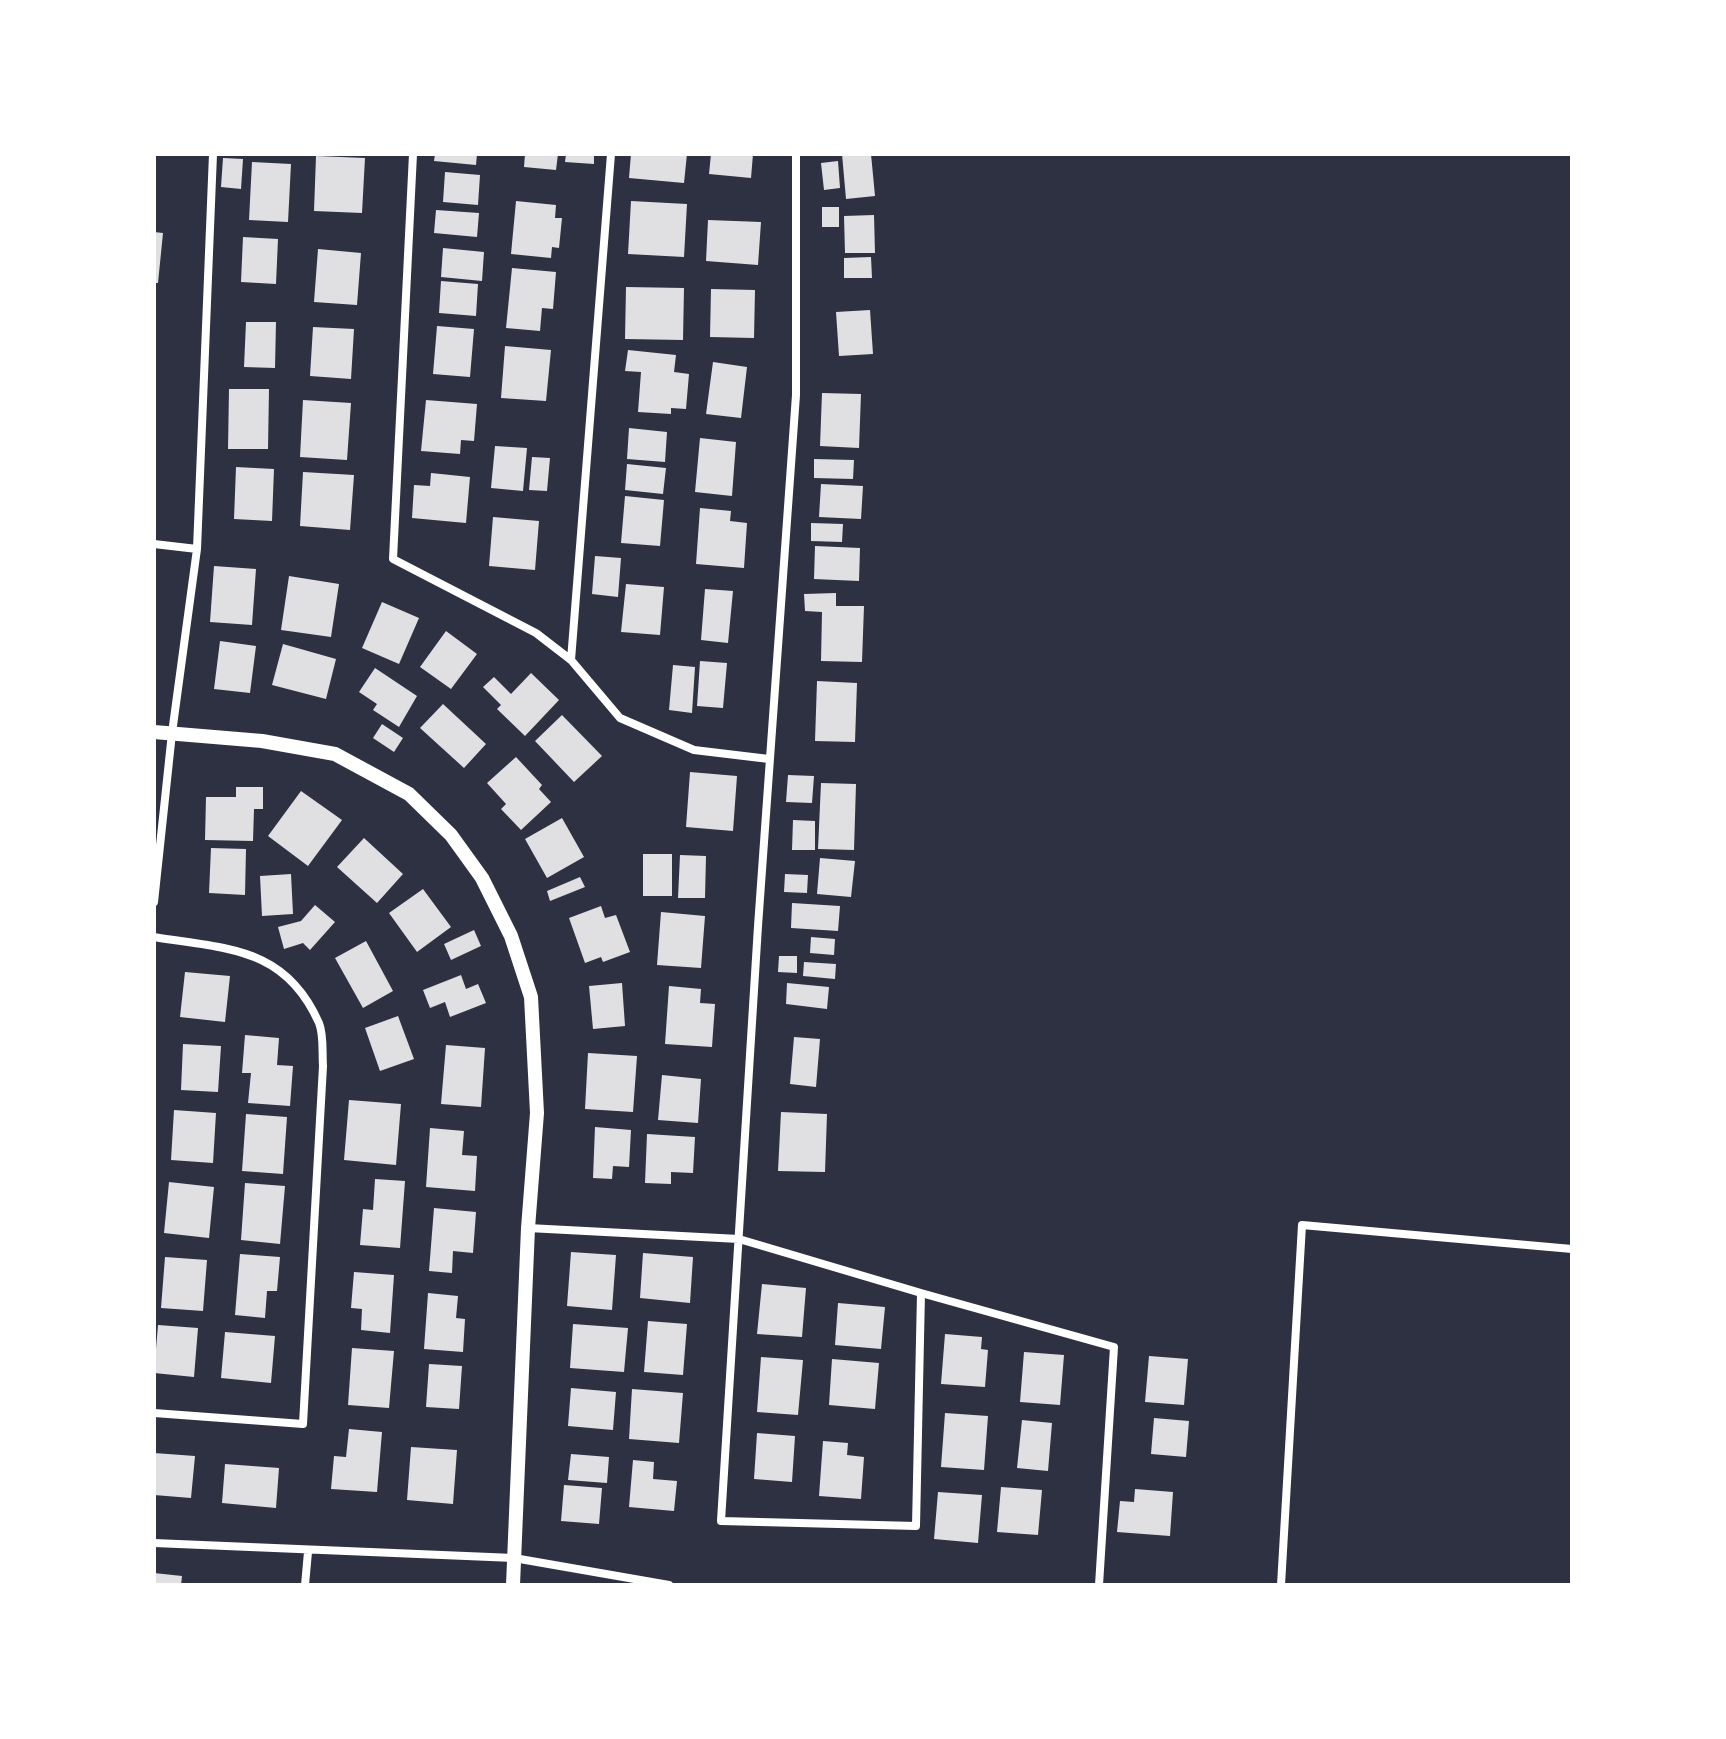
<!DOCTYPE html>
<html>
<head>
<meta charset="utf-8">
<style>
	body { margin:0 }
	#map { position:relative; width:1726px; height:1739px; overflow:hidden; background:#2d3142; font-family:Jost,sans-serif }
	canvas { display:block }
	.frame { position:absolute; inset:0; border:156px solid #fff; pointer-events:none }
</style>
</head>
<body>
<div id="map">
<canvas width="1726" height="1739"></canvas>
<div class="frame"></div>
</div>
<script>
const ctx = document.querySelector('canvas').getContext('2d');
ctx.lineJoin = 'round';
function paint(path, color) { ctx.fillStyle = color; ctx.fill(path, 'evenodd'); }
function stroke(path, color, width, dash) { ctx.strokeStyle = color; ctx.lineWidth = width; ctx.lineCap = dash ? 'butt' : 'round'; ctx.setLineDash(dash || []); ctx.stroke(path); }
const building = new Path2D(`
	M435 154H477L476 165 434 161Z
	M525 154H558L556 170 524 167Z
	M566 154H594V164L565 162Z
	M631 154H687L684 183 629 178Z
	M711 154H753L751 178 709 174Z
	M842 154H871L875 196 846 199Z
	M316 156 365 158 362 213 314 211Z
	M223 158 243 159 241 189 221 187Z
	M838 161 840 188 824 190 821 163Z
	M252 162 291 164 288 222 249 220Z
	M445 172 480 175 478 205 443 202Z
	M516 201 556 205 555 218H562L559 248 552 247 551 258 511 254Z
	M631 201 687 204 684 257 628 254Z
	M822 207H839V227H822Z
	M436 210 479 213 477 237 434 233Z
	M874 215 875 253H845L844 216Z
	M708 220 761 222 758 265 706 261Z
	M154 232 163 233 158 283H154Z
	M243 237 278 239 276 284 241 282Z
	M443 248 484 252 482 281 441 277Z
	M318 249 361 253 357 305 314 302Z
	M871 257 872 278H844V258Z
	M512 268 556 272 553 309 542 308 540 331 506 328Z
	M441 281 478 284 476 316 439 313Z
	M626 287 684 288 683 340 625 339Z
	M711 289 755 290 754 338 710 337Z
	M870 310 873 354 839 356 836 312Z
	M246 322H276L275 368 244 367Z
	M437 326 474 329 470 377 433 374Z
	M313 327 354 329 351 379 310 376Z
	M505 346 551 350 546 401 501 398Z
	M628 350 676 355 674 372 689 374 686 409 671 408V414L638 412 641 372 625 371Z
	M713 362 747 367 741 418 706 414Z
	M229 389H269L268 449H228Z
	M822 393 861 394 859 448 820 446Z
	M303 400 351 403 347 460 300 457Z
	M426 400 477 404 474 441 461 440 460 454 421 451Z
	M629 428 667 432 665 462 627 459Z
	M700 438 736 442 732 496 695 492Z
	M495 446 527 448 523 491 491 488Z
	M532 457 550 458 547 491 529 490Z
	M814 459 854 460 853 479 814 478Z
	M627 464 666 468 663 494 625 490Z
	M236 467 274 469 272 521 234 519Z
	M303 472 354 475 350 530 300 526Z
	M431 473 470 477 466 523 412 518 414 485 430 486Z
	M821 484 863 486 861 519 819 517Z
	M625 496 664 500 660 546 621 543Z
	M700 508 731 511 730 521 747 523 744 568 696 564Z
	M493 517 539 521 535 570 489 566Z
	M811 523 843 524 842 542 811 541Z
	M815 546 860 548 859 581 814 579Z
	M595 556 621 558 618 597 592 594Z
	M214 566 256 569 252 625 210 622Z
	M289 576 339 584 331 637 281 630Z
	M626 584 664 587 660 635 621 632Z
	M705 589 733 591 728 643 701 640Z
	M836 593V606H864L862 662 821 661 822 612 805 611 804 594Z
	M382 602 419 618 399 664 362 648Z
	M446 631 477 654 451 689 420 667Z
	M220 641 256 646 250 693 214 689Z
	M283 644 336 659 326 699 272 685Z
	M700 661 727 663 723 708 697 706Z
	M673 665 695 667 692 713 669 710Z
	M375 668 417 696 399 727 373 710 377 704 359 692Z
	M531 673 559 700 525 736 497 709 501 705 483 687 494 677 511 694Z
	M817 681 857 683 855 742 815 741Z
	M443 704 486 744 464 768 420 728Z
	M562 715 602 756 574 782 535 741Z
	M382 724 403 738 394 752 373 738Z
	M516 757 542 785 539 789 551 802 521 830 501 809 506 804 487 783Z
	M690 772 737 776 733 831 686 827Z
	M788 775 814 776 812 803 786 802Z
	M821 783 856 784 854 850 818 849Z
	M236 787H263V809H254L253 841 205 840 206 797H236Z
	M301 791 342 820 308 866 268 836Z
	M562 818 584 857 547 878 525 839Z
	M793 820 815 821V850H792Z
	M364 838 403 874 377 903 337 867Z
	M211 848 246 849 245 895 209 893Z
	M643 854H672V896H643Z
	M680 855 706 856 705 898H678Z
	M820 858 855 861 851 897 817 894Z
	M291 874 293 914 262 916 260 876Z
	M785 874 808 875 807 893 784 892Z
	M580 877 585 887 550 901 547 891Z
	M423 889 451 927 417 952 389 913Z
	M792 903 840 906 838 931 791 928Z
	M315 905 335 922 310 950 303 943 284 949 278 927 301 921Z
	M601 906 605 918 616 915 630 952 603 962 601 957 585 963 569 918Z
	M661 912 705 916 701 968 657 965Z
	M474 930 481 946 451 960 444 944Z
	M811 937 835 939 834 955 810 953Z
	M366 941 393 991 363 1008 335 958Z
	M779 956H797V973L778 972Z
	M804 962 836 964 835 979 803 976Z
	M185 972 230 976 225 1022 180 1017Z
	M461 975 466 989 478 984 486 1003 450 1017 445 1002 430 1008 423 990Z
	M622 983 625 1026 593 1029 589 986Z
	M787 983 829 987 827 1009 786 1004Z
	M669 986 701 989 700 1003 715 1004 712 1047 665 1044Z
	M398 1016 414 1059 380 1071 365 1028Z
	M245 1035 279 1038 277 1065 293 1066 290 1106 248 1103 251 1073H242Z
	M794 1037 820 1039 816 1087 790 1084Z
	M183 1044 221 1046 218 1092 181 1090Z
	M446 1045 485 1048 481 1107 441 1104Z
	M588 1053 637 1056 633 1112 585 1109Z
	M662 1075 701 1079 698 1123 658 1120Z
	M349 1100 401 1104 396 1165 344 1160Z
	M174 1110 216 1113 213 1163 171 1160Z
	M781 1112 827 1114 825 1172 778 1171Z
	M246 1114 287 1117 283 1174 242 1171Z
	M595 1127 631 1130 629 1167 613 1166 612 1179 593 1178Z
	M430 1128 464 1131 462 1155 477 1156 475 1191 426 1187Z
	M647 1134 695 1137 693 1173 671 1172V1184L645 1183Z
	M375 1179 405 1181 400 1248 360 1245 363 1209 373 1210Z
	M169 1182 214 1187 209 1238 164 1233Z
	M245 1183 285 1186 280 1244 241 1240Z
	M434 1208 476 1212 473 1253 453 1251 452 1273 429 1271Z
	M571 1252 616 1255 612 1310 567 1306Z
	M643 1253 693 1257 690 1303 640 1298Z
	M240 1254 280 1257 277 1291H267L265 1318 235 1315Z
	M165 1257 207 1260 203 1311 161 1308Z
	M354 1272 394 1275 390 1333 361 1330 362 1309 351 1308Z
	M762 1284 806 1288 802 1337 757 1334Z
	M428 1293 458 1296 456 1318 465 1319 463 1352 424 1349Z
	M838 1303 885 1307 881 1349 835 1345Z
	M648 1321 687 1324 683 1375 644 1372Z
	M573 1324 628 1328 624 1372 570 1368Z
	M158 1325 198 1328 194 1377 154 1373Z
	M225 1332 275 1336 271 1383 221 1378Z
	M945 1334 982 1337 981 1349 988 1350 985 1387 941 1384Z
	M352 1348 394 1351 389 1408 348 1405Z
	M1024 1352 1064 1355 1060 1405 1020 1402Z
	M1149 1356 1188 1359 1184 1405 1145 1402Z
	M761 1357 803 1360 798 1415 757 1412Z
	M832 1359 879 1363 875 1409 829 1405Z
	M429 1364 462 1366 459 1409 426 1407Z
	M571 1388 616 1392 613 1430 568 1426Z
	M632 1389 683 1393 679 1443 629 1439Z
	M945 1413 988 1416 984 1470 941 1467Z
	M1154 1418 1189 1421 1186 1457 1151 1454Z
	M1022 1420 1052 1423 1048 1471 1017 1468Z
	M349 1429 382 1432 377 1492 331 1489 334 1456 346 1457Z
	M757 1433 795 1436 792 1482 754 1479Z
	M823 1441 848 1443 847 1455 864 1457 861 1499 819 1496Z
	M411 1447 457 1450 453 1504 407 1500Z
	M154 1453 195 1456 191 1498 154 1495Z
	M571 1454 609 1457 607 1483 568 1480Z
	M633 1460 654 1462 653 1479 677 1481 674 1511 629 1507Z
	M225 1464 279 1468 276 1508 222 1503Z
	M564 1485 602 1488 599 1524 561 1521Z
	M1001 1487 1042 1490 1038 1535 997 1532Z
	M1135 1489 1173 1492 1170 1536 1117 1532 1120 1501 1134 1502Z
	M938 1492 982 1495 978 1543 934 1539Z
	M154 1573 182 1576 181 1585H154Z`);
const minor = new Path2D(`
	M413 154 393 559 536 633 571 660 620 718 694 750 769 759
	M796 154V395L758 926 721 1521 916 1526 921 1293 1114 1347 1099 1585
	M154 544 197 549 172 733 154 902
	M197 549 213 154
	M571 660 611 154
	M154 937C226 949 285 946 319 1023 324 1035 322 1053 323 1066L303 1424 154 1413
	M528 1228 739 1239 921 1293
	M154 1543 514 1558 669 1585
	M305 1585 308 1552
	M1281 1585 1302 1225 1572 1249`);
const tertiary = new Path2D(`
	M154 732 262 741 335 754 409 794 451 835 482 878 511 936 531 997 537 1113 528 1228 513 1585`);
paint(building, '#e0e0e3');
stroke(minor, '#fff', 8);
stroke(tertiary, '#fff', 14);
</script>
</body>
</html>
